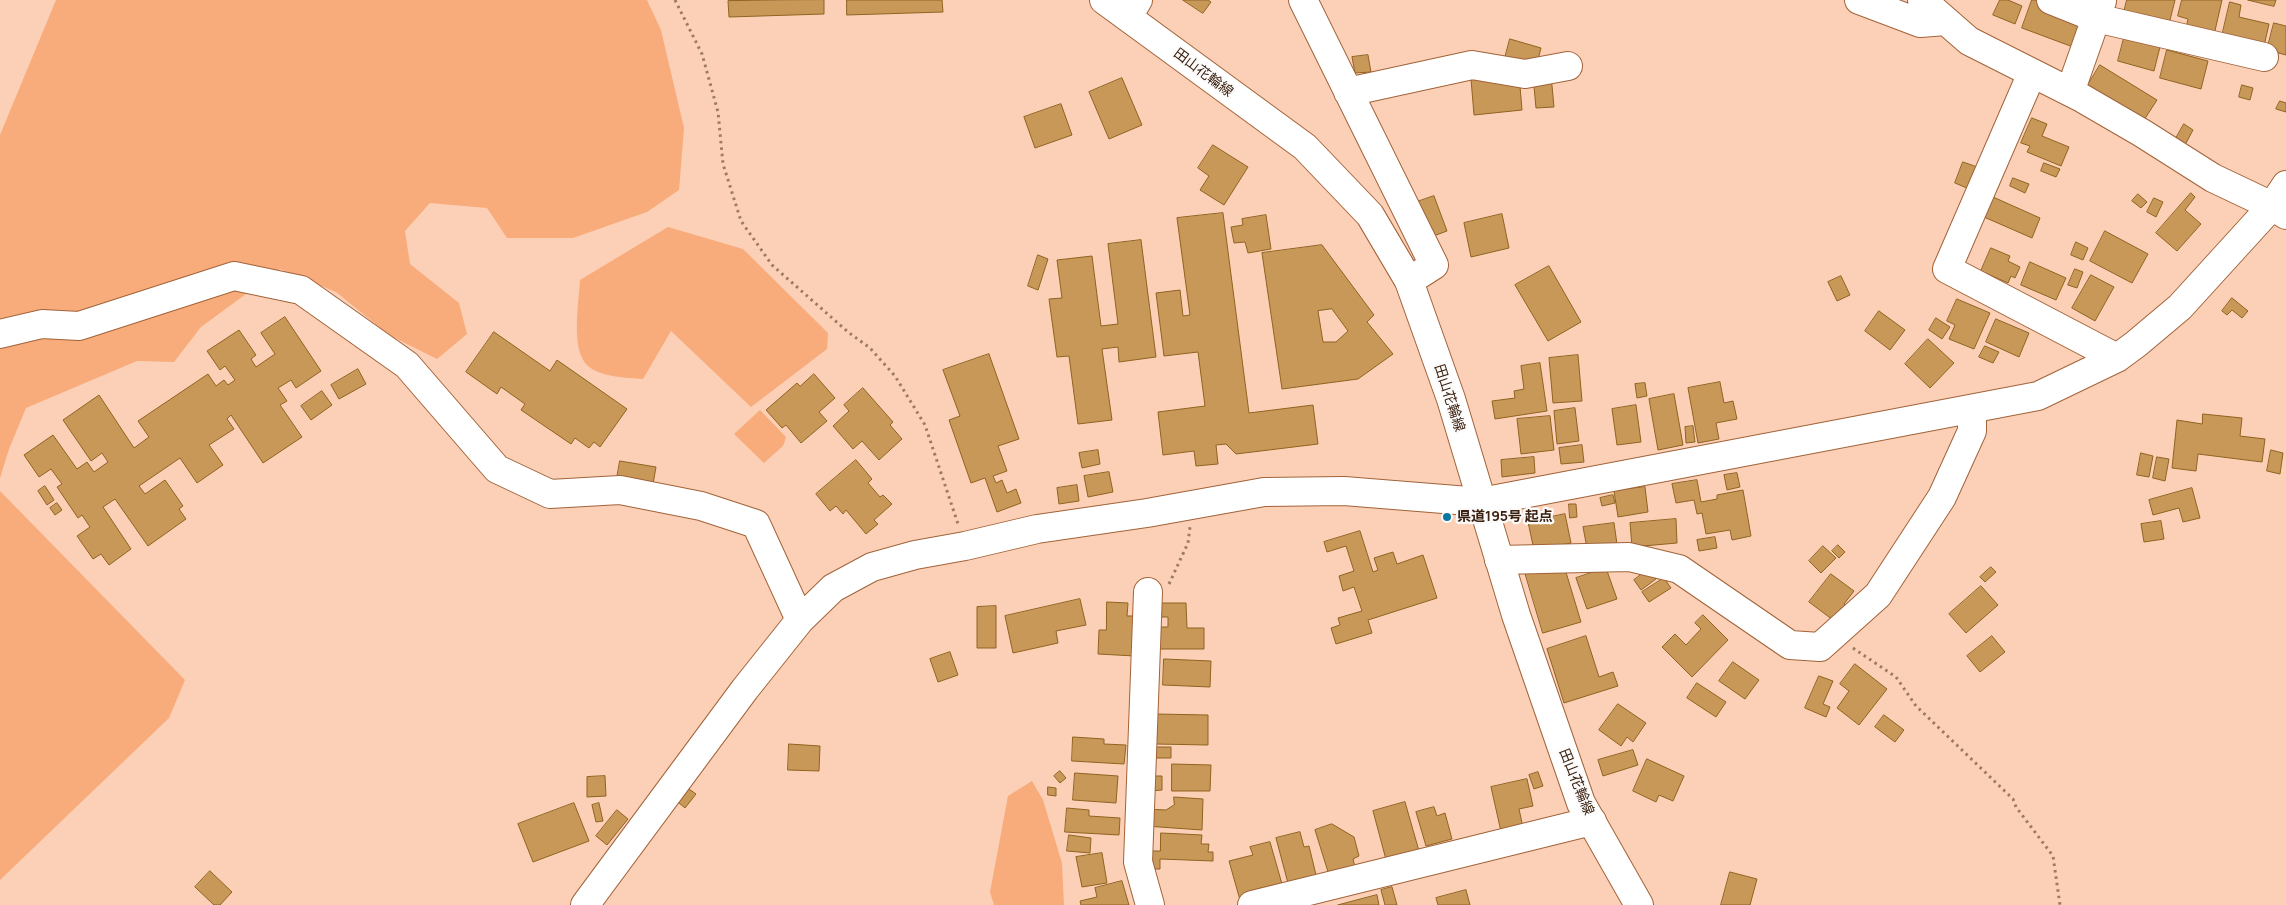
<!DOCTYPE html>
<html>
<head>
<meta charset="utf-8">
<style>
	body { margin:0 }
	canvas { display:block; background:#fbd0b6 }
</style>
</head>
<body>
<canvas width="2286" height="905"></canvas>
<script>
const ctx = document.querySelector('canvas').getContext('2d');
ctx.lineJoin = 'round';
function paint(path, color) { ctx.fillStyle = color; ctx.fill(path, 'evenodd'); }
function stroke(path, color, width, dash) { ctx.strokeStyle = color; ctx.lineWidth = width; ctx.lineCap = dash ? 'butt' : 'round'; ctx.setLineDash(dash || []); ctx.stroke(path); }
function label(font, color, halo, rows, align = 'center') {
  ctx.font = font + ' Manrope,"Noto Sans JP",sans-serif'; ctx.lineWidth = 4.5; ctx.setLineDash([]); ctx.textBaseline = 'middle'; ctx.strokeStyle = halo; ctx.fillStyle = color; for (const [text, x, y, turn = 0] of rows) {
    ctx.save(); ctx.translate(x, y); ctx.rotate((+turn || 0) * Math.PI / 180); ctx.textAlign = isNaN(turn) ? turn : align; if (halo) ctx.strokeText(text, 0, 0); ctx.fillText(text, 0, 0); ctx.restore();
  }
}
const green = new Path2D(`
	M56 0H647L661 30 684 128 679 190 647 212 573 238H507L487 208 430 203 405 231 410 264 459 303 467 334 437 359 389 335 336 292 280 269 201 327 174 362 137 361 26 408 9 449 0 478V135Z
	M668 227 743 249 828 333 827 349 751 407 671 331 643 379C627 378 601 377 588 366 570 350 579 302 580 280Z
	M760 410 786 437 783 446 764 463 734 434Z
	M0 491 185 680 169 718 0 880Z
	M1032 781 1043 800 1062 863 1064 905H994L990 892 1008 796Z`);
const building = new Path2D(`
	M824 0V14L729 17 728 1Z
	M847 0H942L943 12 847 15Z
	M1183 0H1208L1211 2 1203 13Z
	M2000 0H2008L2022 6 2015 24 1993 15Z
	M2032 0H2039L2084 17 2073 47 2022 28Z
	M2127 0H2175L2169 24 2124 12Z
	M2182 0H2222L2214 35 2186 28 2188 19 2178 16Z
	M2248 0H2276L2274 6Z
	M2230 2 2241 5 2239 17 2269 24 2264 46 2222 36Z
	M2274 23 2286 26V55L2267 50Z
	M2125 34 2161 43 2154 71 2118 61Z
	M1510 39 1541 48 1535 71 1504 62Z
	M2167 50 2208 61 2201 89 2160 78Z
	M1368 55 1371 72 1355 73 1352 57Z
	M2100 65 2157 100 2144 120 2088 85Z
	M1519 74 1522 110 1474 115 1471 79Z
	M1551 75 1554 107 1536 108 1533 76Z
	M1122 78 1142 125 1109 139 1089 92Z
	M2242 85 2253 88 2250 100 2239 97Z
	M2280 101 2286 103V112L2276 109Z
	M1061 104 1072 135 1035 148 1024 117Z
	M2032 118 2047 124 2042 136 2069 147 2061 166 2027 152 2030 146 2021 143Z
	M2184 124 2193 130 2185 145 2175 140Z
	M1213 145 1248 167 1224 205 1200 190 1209 176 1198 168Z
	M1963 162 1983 169 1974 191 1955 183Z
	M2044 163 2060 169 2056 177 2041 171Z
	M2013 178 2029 184 2025 193 2010 186Z
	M2191 193 2195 197 2185 210 2201 224 2177 251 2156 233Z
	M2138 194 2147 202 2141 208 2132 201Z
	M1434 196 1447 231 1428 238 1414 203Z
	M1993 197 2040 218 2032 238 1984 217Z
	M2154 198 2163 202 2156 217 2147 212Z
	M1223 213 1249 413 1313 405 1318 444 1236 454 1226 444 1216 445 1218 464 1196 466 1194 451 1163 455 1158 412 1205 406 1198 352 1164 356 1156 293 1180 290 1183 316 1190 315 1177 218Z
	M1502 214 1509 248 1471 257 1464 223Z
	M1266 215 1271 249 1248 253 1245 242 1234 243 1231 227 1243 225 1242 219Z
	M2105 231 2148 254 2132 283 2090 261Z
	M1141 240 1156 357 1119 362 1118 347 1102 349 1112 420 1078 424 1069 356 1057 357 1049 299 1062 298 1057 260 1092 256 1101 326 1118 324 1108 244Z
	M2076 242 2088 248 2083 260 2071 255Z
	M1322 245 1374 315 1367 322 1393 354 1358 379 1282 389 1262 253ZM1332 309 1348 331 1336 342H1323L1318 311Z
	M1991 248 2010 256 2008 261 2020 267 2015 278 2011 276 2008 283 1981 271Z
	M1038 255 1048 259 1038 290 1028 286Z
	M2030 262 2066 278 2056 300 2021 285Z
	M1549 266 1581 322 1548 341 1515 285Z
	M2075 269 2083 272 2077 288 2068 285Z
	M2091 275 2114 287 2095 321 2072 308Z
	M1841 276 1850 295 1837 301 1828 282Z
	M2232 298 2248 311 2242 318 2232 310 2227 315 2222 311Z
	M1957 299 1990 313 1974 349 1949 339 1955 325 1947 321Z
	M1879 311 1905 330 1890 350 1865 331Z
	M285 317 321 371 296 388 291 380 278 388 287 401 280 405 302 437 263 463 231 415 227 419 234 429 209 445 223 465 197 483 180 458 139 486 145 494 165 480 183 506 179 509 186 519 148 546 115 499 103 507 131 549 109 565 101 554 93 559 77 536 90 527 82 515 78 518 57 487 62 484 51 469 39 477 24 455 53 435 77 469 87 462 94 472 108 462 102 453 91 461 63 420 99 395 134 448 149 437 138 421 208 374 216 386 224 380 228 385 235 380 225 366 220 370 207 351 239 330 256 355 251 359 256 367 275 354 261 333Z
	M1936 318 1950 327 1942 339 1929 330Z
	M1996 319 2029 333 2019 357 1986 342Z
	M494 332 550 371 557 360 627 409 600 447 594 442 589 448 575 438 571 444 521 410 525 404 501 387 497 394 466 372Z
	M1928 339 1954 363 1930 388 1905 364Z
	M1985 346 1999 352 1993 363 1979 357Z
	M989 354 1019 439 998 446 1007 471 993 476 996 483 1002 480 1007 493 1016 489 1021 503 997 512 985 478 971 483 949 420 960 416 943 370Z
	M1578 355 1582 401 1553 403 1549 358Z
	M1540 363 1547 411 1495 419 1492 401 1515 398 1514 391 1524 389 1521 366Z
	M358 369 366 384 339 399 331 385Z
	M814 374 835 398 819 412 827 421 801 443 786 425 782 428 766 410 797 383 800 386Z
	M1720 382 1724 403 1733 401 1737 419 1716 423 1719 439 1698 443 1688 388Z
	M1645 383 1647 396 1637 398 1635 384Z
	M863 388 893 422 890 425 902 439 879 460 862 441 853 449 833 426 849 411 844 405Z
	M322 391 332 405 311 420 301 406Z
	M1674 394 1683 445 1658 450 1649 399Z
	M1636 405 1641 442 1617 445 1612 409Z
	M1575 408 1579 441 1557 444 1554 411Z
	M2203 414 2242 418 2240 436 2265 439 2262 462 2198 454 2196 471 2172 468 2177 420 2202 424Z
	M1550 416 1554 450 1521 454 1517 419Z
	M1693 426 1695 442 1686 443 1685 427Z
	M1582 445 1584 462 1561 464 1559 448Z
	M1098 450 1100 464 1082 468 1079 453Z
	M2271 450 2283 453 2280 474 2267 471Z
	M2141 453 2153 456 2149 477 2137 475Z
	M1534 457 1535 473 1502 477 1501 460Z
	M2157 457 2169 459 2165 481 2153 478Z
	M856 460 872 479 868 483 880 497 883 495 892 504 874 520 878 524 866 534 846 510 843 514 836 506 830 511 816 494Z
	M620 461 656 467 653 484 617 478Z
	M1109 472 1113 492 1088 497 1084 476Z
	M1737 473 1740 487 1727 490 1724 475Z
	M1697 480 1701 502 1717 499V495L1743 490 1751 536 1732 540 1730 530 1706 534 1702 513 1697 514 1694 500 1676 503 1672 484Z
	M1077 485 1079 501 1059 504 1057 488Z
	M45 486 54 500 47 505 38 491Z
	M1645 487 1648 512 1618 517 1614 491Z
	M2192 488 2200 518 2183 522 2179 508 2153 515 2149 500Z
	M1613 495 1615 503 1602 506 1600 498Z
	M57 503 62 510 55 515 50 508Z
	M1569 504H1576L1577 517 1570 518Z
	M1565 514 1571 543 1534 550 1528 522Z
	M1676 519 1677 543 1632 547 1630 523Z
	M2161 521 2164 539 2144 542 2141 524Z
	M1614 523 1617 544 1587 548 1583 527Z
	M1360 531 1373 572 1378 570 1374 558 1393 552 1397 564 1423 555 1437 598 1368 620 1372 633 1336 644 1331 628 1340 625 1338 618 1362 611 1354 587 1343 591 1339 576 1354 571 1346 546 1327 552 1324 542Z
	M1715 537 1717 548 1699 551 1697 540Z
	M1838 545 1845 552 1839 558 1832 551Z
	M1823 546 1836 558 1821 573 1809 561Z
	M1991 567 1996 572 1985 582 1980 577Z
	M1606 568 1617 599 1587 609 1576 578Z
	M1524 569H1565L1581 622 1543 633Z
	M1649 569 1656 579 1641 590 1634 580Z
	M1831 574 1854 591 1844 604 1852 611 1841 626 1809 602Z
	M1664 578 1671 588 1649 602 1642 592Z
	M1981 586 1998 605 1966 633 1949 614Z
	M1080 599 1086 625 1056 631 1058 643 1013 653 1005 616Z
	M1107 602 1128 603 1127 616H1136L1135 656 1098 654 1099 630H1106Z
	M1162 603H1186L1187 628H1204V649H1155V627H1168V617H1162Z
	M996 606V648H977V607Z
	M1703 615 1728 640 1692 677 1662 647 1675 634 1686 645 1701 629 1695 623Z
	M1586 636 1599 677 1613 672 1618 686 1564 703 1547 649Z
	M1992 636 2005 652 1980 672 1967 656Z
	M950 652 958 675 938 682 930 659Z
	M1164 659 1211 661 1210 687 1163 685Z
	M1733 662 1759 680 1745 699 1719 681Z
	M1855 664 1887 689 1859 725 1837 708 1849 691 1840 684Z
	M1819 676 1833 681 1823 704 1830 707 1826 717 1805 708Z
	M1697 683 1726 702 1716 717 1687 698Z
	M1618 704 1646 723 1633 742 1627 737 1621 746 1599 730Z
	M1156 714 1208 715V745L1155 744Z
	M1884 715 1904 730 1895 742 1875 727Z
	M1073 737 1104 739V744L1126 745 1124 764 1072 761Z
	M789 744 820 746 819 771 788 770Z
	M1152 747H1171V758H1152Z
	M1633 750 1638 765 1603 776 1598 760Z
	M1647 759 1684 776 1673 801 1659 795 1656 802 1633 791Z
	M1172 764 1211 765 1210 791H1172Z
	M1060 771 1066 778 1060 783 1054 776Z
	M1538 772 1543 786 1534 789 1529 775Z
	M1075 773 1118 776 1116 803 1073 800Z
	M605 776 606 796 587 797V777Z
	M1150 776H1162V790L1150 791Z
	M1527 779 1533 806 1519 809 1524 832 1502 836 1491 787Z
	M1048 787 1056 788V796L1048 795Z
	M689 789 696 794 685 808 679 803Z
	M1174 797 1203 799 1202 830 1145 826 1146 809 1166 810 1174 805Z
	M1405 802 1421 858 1388 867 1373 811Z
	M574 803 589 841 533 862 518 824Z
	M599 803 603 821 596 822 592 805Z
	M1434 807 1437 816 1445 813 1452 839 1426 846 1416 812Z
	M1067 808 1089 810V816L1120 818 1119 835 1065 832Z
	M617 810 628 819 607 845 596 836Z
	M1332 824 1354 837 1359 856 1353 859 1355 867 1329 875 1315 830Z
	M1300 832 1304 847 1309 846 1317 879 1289 887 1276 838Z
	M1161 833 1202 835 1201 844H1209L1208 852H1213V861L1160 859V869H1147L1148 851H1160Z
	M1069 835 1091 838 1090 853 1067 851Z
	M1270 842 1284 891 1276 893 1274 885 1257 889 1259 895 1240 900 1229 861 1253 855 1250 847Z
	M1102 853 1107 883 1082 887 1076 857Z
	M210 871 232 892 220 905H214L195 887Z
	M1730 872 1757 879 1750 905H1721Z
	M1122 881 1129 905H1081L1080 901 1097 897 1095 888Z
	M1392 887 1397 905H1385L1381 890Z
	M1466 890 1470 905H1438L1436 898Z
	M1377 895 1379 905H1338Z`);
const path = new Path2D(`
	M675 0 702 54 718 112 723 164 741 221 772 265 848 332 870 348 895 376 925 425 958 524
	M1169 584 1188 543 1190 527
	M1853 648 1896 677 1916 706 2013 799 2016 807 2053 856 2060 905`);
const minor = new Path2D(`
	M1303 0 1434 265 1409 281
	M1859 0 1920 23 1946 21
	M1922 0 1969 41 2080 97 2142 133 2213 178 2272 206 2286 215
	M2051 0 2096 18 2264 57
	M1128 17 1138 0
	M2032 73 1947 269 2117 358
	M1348 92 1472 65 1525 74 1568 66
	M2070 92 2102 1
	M0 334 42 324 79 326 234 276 301 290 407 365 497 469 550 494 620 490 701 506 756 524 800 620
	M1499 560 1629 557 1679 569 1790 645 1820 647 1878 595 1942 497 1972 431V410
	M1148 592 1138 862 1150 905
	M585 905 745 689 800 620 833 588 872 567 915 555 965 546 1037 529 1147 513 1264 492 1344 491 1481 502 2038 396 2117 358 2136 344 2180 307 2272 206 2286 185
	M1252 905 1592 821`);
const major = new Path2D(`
	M1104 0 1305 147 1370 215 1409 281 1451 399 1516 615 1581 803 1639 905`);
const markers = [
	[1447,517,5,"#0b78a2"]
];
const streetNames = [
	["田山花輪線",1203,73,37],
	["田山花輪線",1449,398,72],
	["田山花輪線",1576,782,68]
];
const poiNames = [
	["県道195号 起点",1457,517]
];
paint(green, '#f8ab7b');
paint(building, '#c89858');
stroke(building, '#906320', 1);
stroke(minor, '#a26339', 30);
stroke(major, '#a26339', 30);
stroke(path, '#9d7a64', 3, [2.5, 4]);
stroke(minor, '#fff', 28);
stroke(major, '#fff', 28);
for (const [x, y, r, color] of markers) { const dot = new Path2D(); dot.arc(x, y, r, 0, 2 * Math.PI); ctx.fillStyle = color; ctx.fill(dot); stroke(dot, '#fbfbfb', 2); }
label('14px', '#3b200f', '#fbfbfb', streetNames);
label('bold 14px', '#3b200f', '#fbfbfb', poiNames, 'left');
</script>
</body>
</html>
